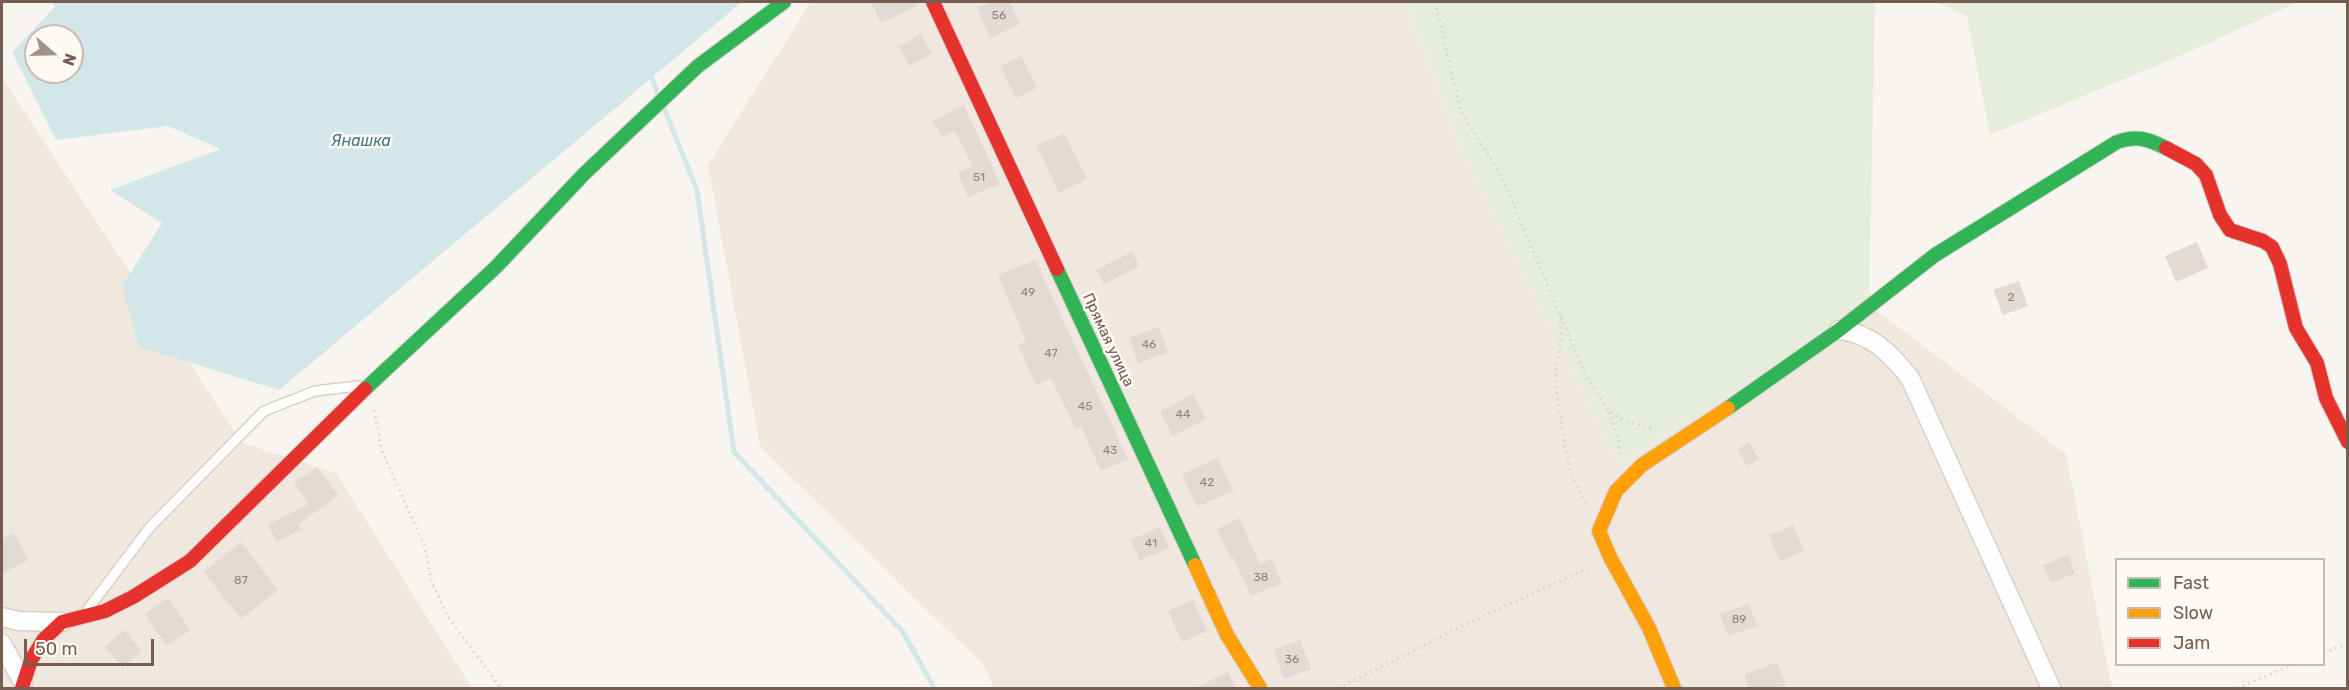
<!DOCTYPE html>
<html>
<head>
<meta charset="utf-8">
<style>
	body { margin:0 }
	#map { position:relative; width:2349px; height:690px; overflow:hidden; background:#f8f4f0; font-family:Rubik,sans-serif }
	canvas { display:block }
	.frame { position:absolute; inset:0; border:3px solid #755d51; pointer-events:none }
	.legend { position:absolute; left:2115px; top:558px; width:210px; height:108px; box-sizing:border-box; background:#fef9f4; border:2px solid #c7bbb3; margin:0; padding:8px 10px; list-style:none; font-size:18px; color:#755d51 }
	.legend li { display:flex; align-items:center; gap:12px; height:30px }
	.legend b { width:30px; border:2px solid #c7bbb3 }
	.north { position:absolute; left:24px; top:24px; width:60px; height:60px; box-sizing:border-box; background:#fef9f4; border:2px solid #c7bbb3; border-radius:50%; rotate:110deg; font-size:16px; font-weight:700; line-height:24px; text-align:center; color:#755d51 }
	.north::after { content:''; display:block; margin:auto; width:21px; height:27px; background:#a39289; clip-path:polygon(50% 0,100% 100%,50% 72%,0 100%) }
	.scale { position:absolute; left:24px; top:639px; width:130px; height:27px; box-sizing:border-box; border:3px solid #755d51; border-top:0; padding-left:8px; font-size:18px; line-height:21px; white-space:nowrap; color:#755d51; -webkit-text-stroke:4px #fef9f4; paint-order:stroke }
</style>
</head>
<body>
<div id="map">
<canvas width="2349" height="690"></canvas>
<div class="frame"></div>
<ul class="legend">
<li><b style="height:8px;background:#30b455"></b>Fast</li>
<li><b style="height:8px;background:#ff9f0a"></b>Slow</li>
<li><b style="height:8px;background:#e5322d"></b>Jam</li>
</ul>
<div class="north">N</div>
<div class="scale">50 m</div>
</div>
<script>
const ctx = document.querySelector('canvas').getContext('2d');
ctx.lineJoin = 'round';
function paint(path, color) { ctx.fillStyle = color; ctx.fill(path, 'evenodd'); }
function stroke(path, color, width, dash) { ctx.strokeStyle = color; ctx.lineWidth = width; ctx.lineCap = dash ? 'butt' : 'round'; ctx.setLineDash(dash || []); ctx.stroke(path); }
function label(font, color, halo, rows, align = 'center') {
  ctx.font = font + ' Rubik,sans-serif'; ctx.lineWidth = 5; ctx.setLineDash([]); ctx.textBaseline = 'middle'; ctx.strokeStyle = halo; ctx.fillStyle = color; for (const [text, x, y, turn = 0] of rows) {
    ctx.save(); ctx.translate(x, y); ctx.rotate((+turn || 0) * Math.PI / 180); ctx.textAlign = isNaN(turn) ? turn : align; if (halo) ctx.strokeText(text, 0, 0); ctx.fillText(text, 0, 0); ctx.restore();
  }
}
const residential = new Path2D(`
	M811 2H1405L1465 158 1619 465 1869 305 2066 454 2112 688H994L985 667 760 446 708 165Z
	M2 78 242 443 336 473 472 688H2Z`);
const green = new Path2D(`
	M1405 2H1875L1869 305 1619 465 1465 158Z
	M1936 2H2298L2189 52 1990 135 1967 16Z`);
const water = new Path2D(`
	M52 2H742L279 390 139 347 122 286 162 223 110 190 221 149 168 126 56 140 12 52 55 7ZM36 36H72V72H36Z`);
const stream = new Path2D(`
	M652 79 658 94
	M664 108 697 190 734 452 903 632 934 688`);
const building = new Path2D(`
	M871 2H917L918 5 881 23Z
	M992 2H1010L1020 24 990 38 977 8Z
	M920 34 932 53 910 66 899 47Z
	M1021 56 1037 88 1016 98 1000 66Z
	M964 105 1000 184 968 197 958 172 973 166 954 130 942 137 933 121Z
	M1064 133 1087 179 1059 193 1037 146Z
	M2197 242 2208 268 2176 282 2165 256Z
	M1132 252 1139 266 1104 284 1096 270Z
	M1035 260 1128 459 1101 471 1081 426 1076 429 1051 378 1036 385 1018 345 1026 341 998 275Z
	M2019 281 2028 306 2003 315 1993 290Z
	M1159 327 1168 352 1138 363 1129 338Z
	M1193 394 1206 419 1173 436 1160 412Z
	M1749 442 1759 459 1747 466 1737 449Z
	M1218 458 1233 491 1197 507 1182 474Z
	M317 467 338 495 299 524 301 529 277 542 268 525 309 504 294 483Z
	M1239 518 1260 564 1271 559 1282 583 1251 596 1233 557 1231 558 1217 529Z
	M1793 525 1804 551 1780 561 1769 536Z
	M1160 527 1169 548 1140 560 1131 540Z
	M14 533 28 560 2 574V540Z
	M241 542 278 590 241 619 204 572Z
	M2068 555 2075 573 2051 583 2043 565Z
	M168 598 190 630 167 646 145 614Z
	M1193 600 1207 631 1182 642 1168 611Z
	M1749 604 1757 626 1728 636 1720 614Z
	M124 630 142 651 123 668 105 647Z
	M1300 640 1311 669 1284 679 1274 650Z
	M1777 662 1786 685 1778 688H1749L1744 675Z
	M1228 672 1236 688H1194Z`);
const path = new Path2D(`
	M1435 2 1461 111 1502 178 1585 374 1608 410 1625 421 1656 430
	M1560 315 1561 343 1555 375 1558 404 1569 467 1586 504
	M374 410 382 451 425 547 431 580 448 617 501 688
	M1609 412 1617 433 1621 457
	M2324 653 2348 643
	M1338 688 1464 625 1592 566
	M2237 688 2296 664`);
const lane = new Path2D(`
	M88 609 150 527 264 411 315 391 358 386`);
const street = new Path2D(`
	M1839 330C1871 333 1891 354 1910 378L2051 688
	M2 617 19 621 62 622
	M2 644 23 682`);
const fast = new Path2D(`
	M1057 269 1195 565
	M365 389 496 267 584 174 698 66 784 2
	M1728 408 1839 330 1935 255 2117 142C2137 135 2148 139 2166 148`);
const slow = new Path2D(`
	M1195 565 1227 635 1260 688
	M1674 688 1649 628 1610 557 1599 531 1616 491 1642 465 1728 408`);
const jam = new Path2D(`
	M933 2 1057 269
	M2166 148 2196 164 2206 175 2220 215 2230 230 2263 241 2272 247 2280 264 2296 328 2317 363 2326 398 2348 442
	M22 688 31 660 44 639 62 622 105 611 133 597 190 561 365 389`);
const numberNames = [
	["56",999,16],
	["51",979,178],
	["49",1028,293],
	["2",2011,298],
	["46",1149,345],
	["47",1051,354],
	["45",1085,407],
	["44",1183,415],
	["43",1110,451],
	["42",1207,483],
	["41",1151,544],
	["38",1261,578],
	["87",241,581],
	["89",1739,620],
	["36",1292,660]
];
const streetNames = [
	["Прямая улица",1108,340,65]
];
const waterNames = [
	["Янашка",361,141]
];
paint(residential, '#f0e7df');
paint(green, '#e7eddc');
paint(water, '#d3e6e8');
stroke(stream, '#d3e6e8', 5);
paint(building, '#e2dad5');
stroke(lane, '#d6d0cb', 12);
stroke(street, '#d6d0cb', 21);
stroke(fast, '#d6d0cb', 16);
stroke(slow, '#d6d0cb', 16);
stroke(jam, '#d6d0cb', 16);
stroke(path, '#d8d2ce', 3, [1.5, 4.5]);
stroke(lane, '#fefdfd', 9);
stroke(street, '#fefdfd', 18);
stroke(fast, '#30b455', 14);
stroke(slow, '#ff9f0a', 14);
stroke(jam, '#e5322d', 14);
label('12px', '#927f75', null, numberNames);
label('15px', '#755d51', '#fef9f4', streetNames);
label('italic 16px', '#49787f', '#fef9f4', waterNames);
</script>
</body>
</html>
